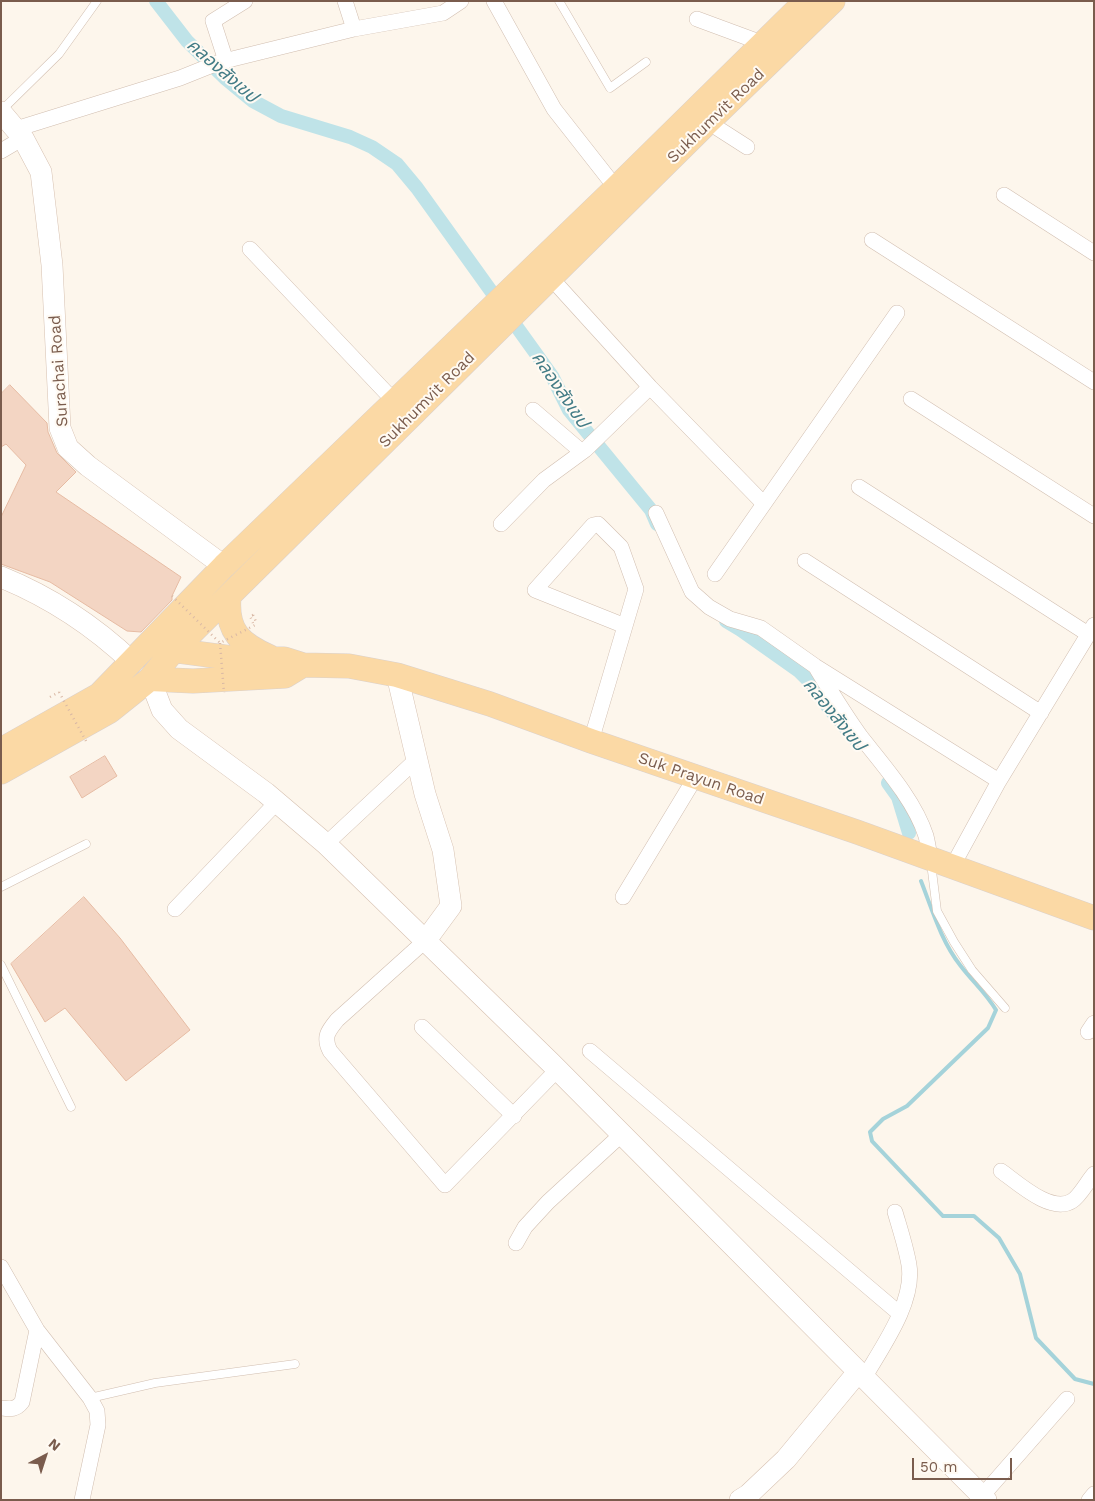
<!DOCTYPE html>
<html>
<head>
<meta charset="utf-8">
<style>
	body { margin:0 }
	#map { position:relative; width:1095px; height:1501px; overflow:hidden; background:#fdf6ec; font-family:"Work Sans",sans-serif }
	canvas { display:block }
	.frame { position:absolute; inset:0; border:2px solid #7a5c4d; pointer-events:none }
	.north { position:absolute; left:20px; top:1431px; width:50px; height:50px; -webkit-text-stroke:4px #fffaf3; paint-order:stroke; rotate:40deg; font-size:14px; font-weight:700; line-height:20px; text-align:center; color:#7a5c4d }
	.north::after { content:''; display:block; margin:auto; width:18px; height:22px; background:#7a5c4d; clip-path:polygon(50% 0,100% 100%,50% 72%,0 100%) }
	.scale { position:absolute; left:912px; top:1458px; width:100px; height:22px; box-sizing:border-box; border:2px solid #7a5c4d; border-top:0; padding-left:6px; font-size:15px; line-height:18px; white-space:nowrap; color:#7a5c4d; -webkit-text-stroke:4px #fffaf3; paint-order:stroke }
</style>
</head>
<body>
<div id="map">
<canvas width="1095" height="1501"></canvas>
<div class="frame"></div>
<div class="north">N</div>
<div class="scale">50 m</div>
</div>
<script>
const ctx = document.querySelector('canvas').getContext('2d');
ctx.lineJoin = 'round';
function stroke(path, color, width, dash) { ctx.strokeStyle = color; ctx.lineWidth = width; ctx.lineCap = dash ? 'butt' : 'round'; ctx.setLineDash(dash || []); ctx.stroke(path); }
function paint(path, color) { ctx.fillStyle = color; ctx.fill(path, 'evenodd'); }
function label(font, color, halo, rows, align = 'center') {
  ctx.font = font + ' "Work Sans","Noto Sans Thai",sans-serif'; ctx.lineWidth = 4; ctx.setLineDash([]); ctx.textBaseline = 'middle'; ctx.strokeStyle = halo; ctx.fillStyle = color; for (const [text, x, y, turn = 0] of rows) {
    ctx.save(); ctx.translate(x, y); ctx.rotate((+turn || 0) * Math.PI / 180); ctx.textAlign = isNaN(turn) ? turn : align; if (halo) ctx.strokeText(text, 0, 0); ctx.fillText(text, 0, 0); ctx.restore();
  }
}
const stream = new Path2D(`
	M921 881C932 909 941 941 960 965 972 981 986 993 996 1010L988 1028 907 1106 883 1119 870 1132 872 1141 943 1216H974L999 1238 1020 1274 1036 1338 1075 1379 1094 1384`);
const canal = new Path2D(`
	M156 1 187 41 225 78 253 101 281 116 350 137 372 147 397 164 417 188 552 376 569 410 651 510 657 524
	M726 621 741 630 799 671 816 688 828 707 856 740
	M888 783 898 797 909 833`);
const building = new Path2D(`
	M10 385 47 423 48 432 57 453 76 472 56 492 181 577 172 596V600L141 632 127 631 50 582 1 564V517L26 465 6 444 1 447V394Z
	M105 756 117 776 82 798 70 777Z
	M84 897 120 938 190 1030 126 1081 65 1008 45 1022 11 964Z`);
const path = new Path2D(`
	M253 615 250 616 253 623
	M253 615 257 624
	M50 697 59 692`);
const lane = new Path2D(`
	M559 1 610 88 646 62
	M1 111 59 54 97 1
	M931 863 937 911 954 942 972 970 1005 1008
	M1 887 86 844
	M1 965 71 1107
	M90 1398 155 1383 295 1364`);
const street = new Path2D(`
	M345 1 354 29
	M494 1 554 109 616 188
	M697 19 762 43
	M226 61 213 21 245 1
	M708 122 747 147
	M16 129 180 78 220 62 354 29 443 13 461 1
	M1 151 23 138
	M1004 195 1094 253
	M872 240 1094 382
	M250 249 395 402
	M551 278 650 387 764 504
	M911 399 1094 516
	M533 410 582 452
	M859 487 1088 634
	M656 513 692 592 709 607 730 619 761 628 815 666 999 781
	M501 524 544 480 585 450 650 387
	M805 561 1041 713
	M715 574 897 313
	M817 669C831 692 845 715 861 737 884 766 915 801 926 836 928 844 929 851 930 859
	M591 741 636 589 621 547 598 524 593 525 535 590 625 626
	M326 844 416 760
	M952 867 999 781 1094 625
	M623 897 695 778
	M175 909 277 802
	M426 940 337 1020C328 1031 323 1037 330 1051L445 1185 557 1070
	M422 1027 514 1116
	M1088 1032 1094 1023
	M590 1051 900 1314
	M1001 1171C1018 1183 1051 1214 1072 1201 1080 1196 1087 1182 1094 1174
	M516 1243 525 1227 548 1202 622 1134
	M1 1267 37 1330 90 1398 97 1411 98 1425 82 1500
	M864 1378C882 1347 915 1302 909 1265 906 1247 900 1229 895 1212
	M1 1408C10 1409 16 1410 22 1402L37 1330
	M982 1496 1067 1399
	M1089 1500 1094 1494`);
const secondary = new Path2D(`
	M1 112 23 138 41 172 52 265 60 428 68 448 88 466 224 566
	M1 577C50 597 94 626 132 662
	M397 675 425 794 443 850 451 906 426 940
	M150 679 162 710 179 729 266 793 326 844 551 1063 986 1500
	M740 1500 748 1495 786 1459 858 1372`);
const primary = new Path2D(`
	M229 597C226 631 240 644 270 657
	M163 649 232 658 284 659 303 665 349 666 397 675 490 704 591 741 857 832 1094 918
	M150 679 193 681 285 676 303 665
	M1 750 99 695 224 566 616 188 806 1
	M1 772 110 711 150 679 174 650 708 122 833 1`);
const pathBridge = new Path2D(`
	M172 596 220 643 257 624
	M220 643 224 693
	M59 692 86 741`);
const streetNames = [
	["Sukhumvit Road",716,116,-44],
	["Surachai Road",59,371,-94],
	["Sukhumvit Road",427,400,-45],
	["Suk Prayun Road",701,779,19]
];
const waterNames = [
	["คลองสังเขป",222,71,41],
	["คลองสังเขป",560,390,56],
	["คลองสังเขป",834,715,51]
];
stroke(stream, '#a5d3da', 4);
stroke(canal, '#bfe3e8', 14);
paint(building, '#f3d5c3');
stroke(building, '#e6bba3', 1);
stroke(lane, '#d1beb0', 9);
stroke(street, '#d1beb0', 16);
stroke(secondary, '#d6c0b0', 22);
stroke(primary, '#dad1cd', 25);
stroke(path, '#d9b8a5', 2.5, [1, 4]);
stroke(lane, '#fff', 8);
stroke(street, '#fff', 15);
stroke(secondary, '#fff', 21);
stroke(primary, '#fbd9a5', 24);
stroke(pathBridge, '#d9b8a5', 2.5, [1, 4]);
label('16px', '#7a5c4d', '#fffaf3', streetNames);
label('italic 18px', '#437c86', '#fffaf3', waterNames);
</script>
</body>
</html>
